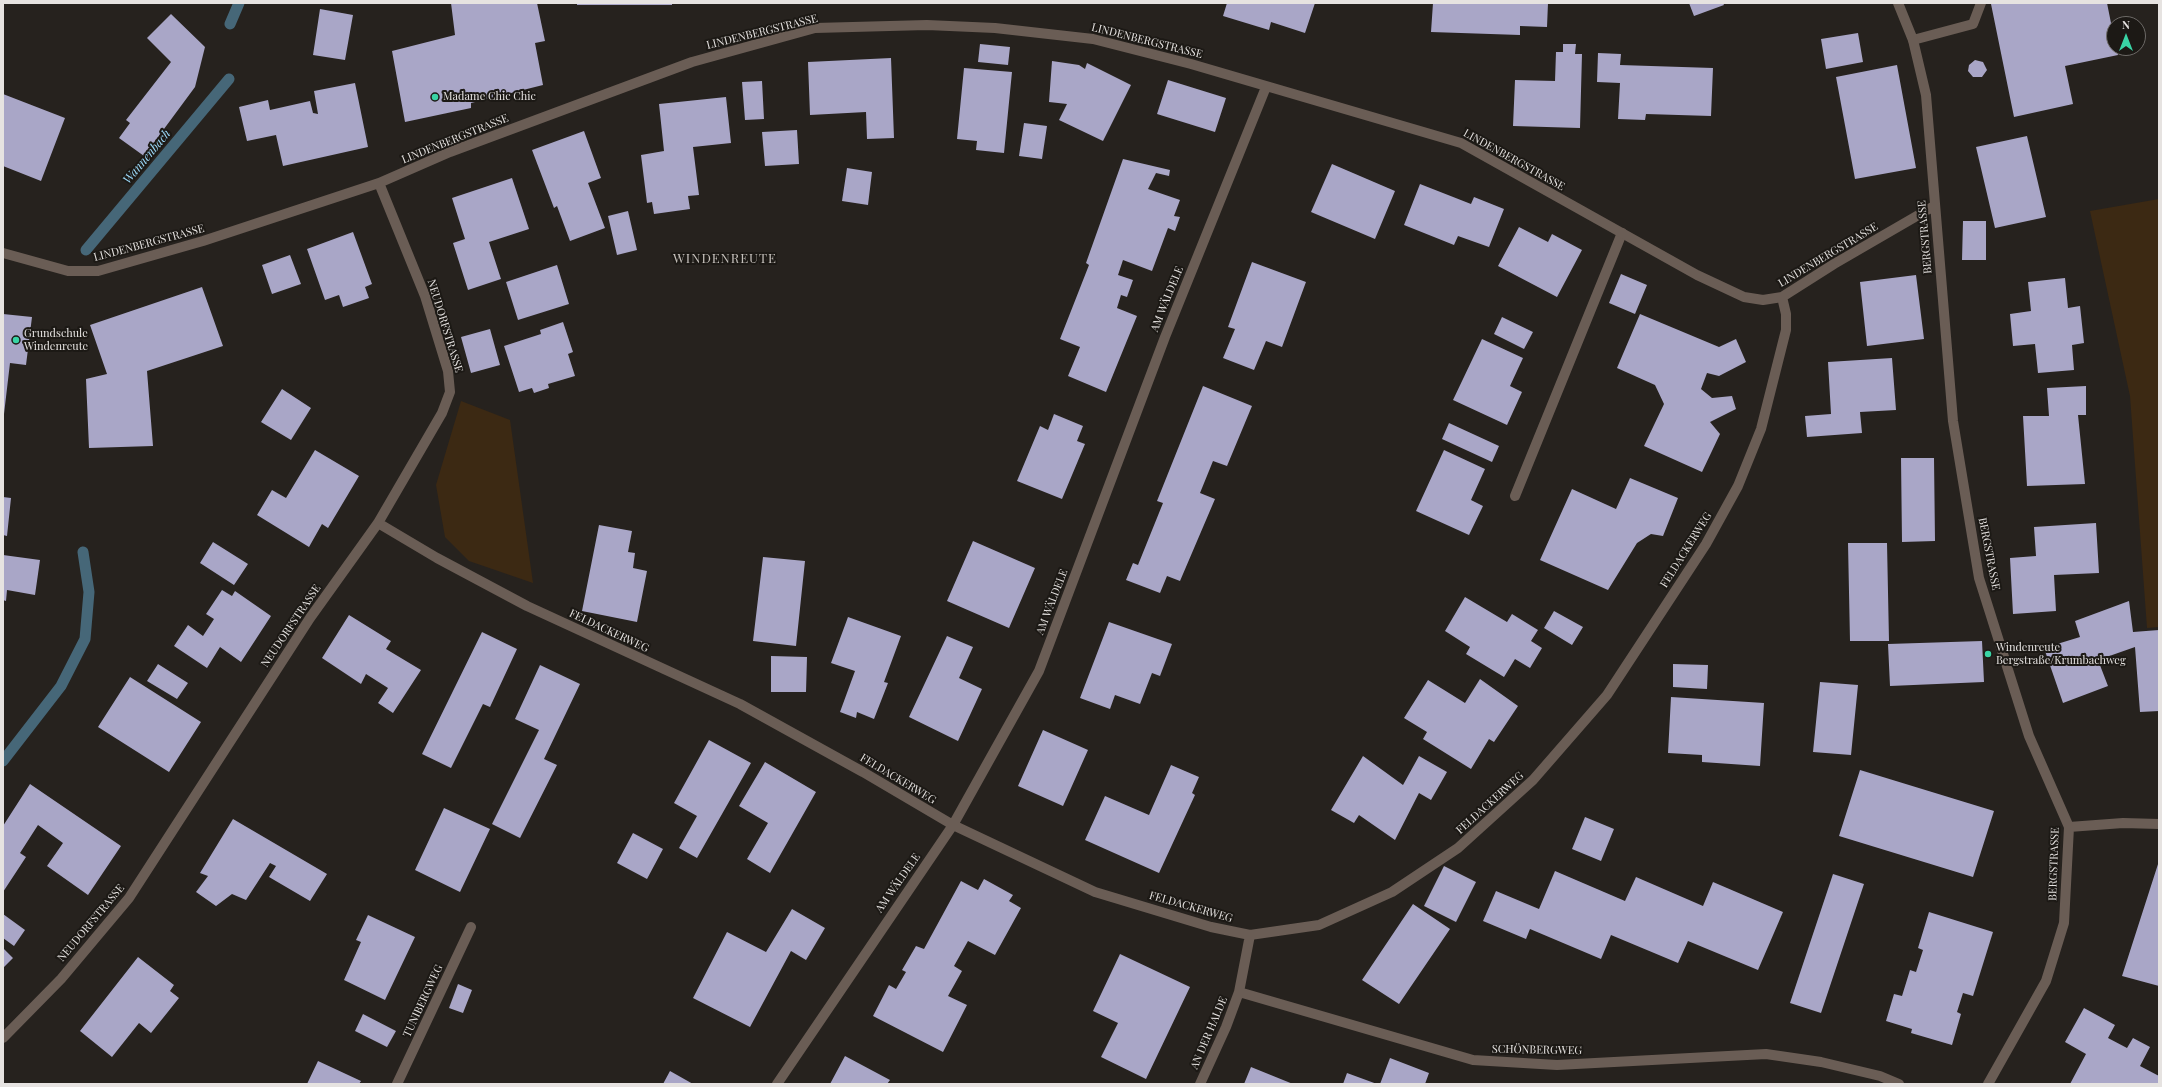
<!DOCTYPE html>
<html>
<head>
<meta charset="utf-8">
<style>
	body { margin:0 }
	#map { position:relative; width:2162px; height:1087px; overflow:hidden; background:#26221e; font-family:"Playfair Display",serif }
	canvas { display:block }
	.frame { position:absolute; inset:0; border:4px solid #e6e3e1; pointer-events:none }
	.north { position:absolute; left:2106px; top:16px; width:40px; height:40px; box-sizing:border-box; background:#1c1915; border:1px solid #6d6a67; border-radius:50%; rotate:0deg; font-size:11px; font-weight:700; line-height:16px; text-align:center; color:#e6e3e1 }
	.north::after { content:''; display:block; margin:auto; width:14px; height:18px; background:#39d4a5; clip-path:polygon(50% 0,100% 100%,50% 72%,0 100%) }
</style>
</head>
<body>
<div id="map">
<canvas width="2162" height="1087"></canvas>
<div class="frame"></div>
<div class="north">N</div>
</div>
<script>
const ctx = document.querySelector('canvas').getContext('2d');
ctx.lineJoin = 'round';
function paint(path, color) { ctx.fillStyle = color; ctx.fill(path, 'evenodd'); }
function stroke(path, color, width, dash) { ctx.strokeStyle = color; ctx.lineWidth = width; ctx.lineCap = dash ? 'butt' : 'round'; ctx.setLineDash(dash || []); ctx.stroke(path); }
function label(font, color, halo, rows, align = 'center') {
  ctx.font = font + ' "Playfair Display",serif'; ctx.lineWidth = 4; ctx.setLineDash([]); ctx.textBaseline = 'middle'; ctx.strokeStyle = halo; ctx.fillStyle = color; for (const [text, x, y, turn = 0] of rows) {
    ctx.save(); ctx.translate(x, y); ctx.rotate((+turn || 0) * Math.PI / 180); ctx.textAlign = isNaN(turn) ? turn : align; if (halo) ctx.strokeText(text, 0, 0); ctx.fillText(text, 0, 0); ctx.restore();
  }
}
const green = new Path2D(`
	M2159 199V627L2147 628 2130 396 2090 211Z
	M461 401 510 420 533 583 469 561 445 537 436 485Z`);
const stream = new Path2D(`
	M230 24 239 3
	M86 250 229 79
	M3 761 61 686 85 639 89 592 83 552`);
const building = new Path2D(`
	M451 3H537L545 41 535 43 543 85 471 103V108L405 122 392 51 455 35Z
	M577 3H672V5H577Z
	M1227 3H1315L1305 33 1271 22 1269 30 1223 16Z
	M1433 3H1548L1547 27 1520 26V35L1431 32Z
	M1689 3H1723L1724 5 1694 16Z
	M1998 3H2107L2114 38V48H2116L2118 55 2065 66 2073 104 2014 117 1991 4Z
	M320 9 353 15 345 60 313 55Z
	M171 14 205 47 195 87 144 156 119 138 130 123 126 120 171 62 147 38Z
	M1858 33 1863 62 1826 69 1821 39Z
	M980 44 1010 47 1008 65 978 62Z
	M1563 44H1576L1575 54H1582L1580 128 1513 126 1515 80 1555 81 1556 52H1563Z
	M1598 53 1621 54 1620 65 1713 68 1711 116 1646 114 1645 120 1618 119 1620 83 1597 82Z
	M891 58 894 138 867 139 866 112 810 115 808 62Z
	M1975 60 1983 62 1987 70 1982 77H1973L1968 71 1969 65Z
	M1052 61 1079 65 1085 69 1087 63 1131 85 1103 141 1059 120 1067 104 1049 102Z
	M1897 65 1916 168 1855 179 1836 77Z
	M964 68 1012 72 1004 153 976 150 977 141 957 139Z
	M1168 80 1226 98 1215 132 1157 114Z
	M762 81 764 119 745 120 742 82Z
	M355 83 368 147 283 166 276 135 247 141 239 107 268 100 270 110 310 101 313 113 318 114 314 91Z
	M3 94 65 118 41 181 3 166Z
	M726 97 731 143 693 147 699 195 688 196 690 209 654 214 652 202 647 203 641 155 664 151 659 104Z
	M1024 123 1047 126 1042 159 1019 156Z
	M797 130 799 164 765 166 762 132Z
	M584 131 601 178 588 183 605 228 570 241 557 206 554 208 532 150Z
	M2027 136 2046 217 1995 228 1976 147Z
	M1123 159 1170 170 1169 176 1156 173 1148 189 1180 200 1174 216 1180 217 1175 231 1168 228 1152 271 1123 260 1118 275 1133 280 1127 297 1121 295 1117 308 1137 316 1106 392 1068 376 1080 347 1060 339 1089 265 1086 263Z
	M1332 164 1395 191 1375 239 1311 212Z
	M847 168 872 172 868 205 842 201Z
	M512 178 529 229 489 242 501 279 468 290 453 243 465 239 452 198Z
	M1420 184 1471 204 1474 197 1504 209 1489 247 1458 236 1454 245 1404 225Z
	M628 211 637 250 617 255 608 216Z
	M1963 221H1986V260H1962Z
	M1519 227 1548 242 1552 234 1582 250 1557 297 1498 266Z
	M353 232 372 284 365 287 369 298 343 307 339 295 325 300 307 249Z
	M290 255 301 284 272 294 262 265Z
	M1252 262 1306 282 1282 347 1266 341 1254 370 1223 358 1235 329 1228 327Z
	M557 265 569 304 518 320 506 282Z
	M1621 274 1647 285 1635 314 1609 303Z
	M1916 275 1924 339 1867 346 1860 282Z
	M2065 278 2068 308 2080 306 2084 343 2072 345 2074 370 2038 373 2035 344 2013 346 2010 314 2031 311 2028 282Z
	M202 287 223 346 147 371 153 446 89 448 86 379 107 374 90 325Z
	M3 314 32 317 26 365 10 363 4 414Z
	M1640 314 1719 347 1736 339 1746 362 1719 376 1707 373 1701 389 1712 398 1732 396 1736 409 1710 422 1720 434 1702 472 1644 446 1664 404 1655 385 1617 368Z
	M1502 317 1533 332 1524 349 1494 334Z
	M563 322 573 352 568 354 575 376 548 384 549 388 534 393 532 388 519 392 504 346 541 334 540 330Z
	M490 329 500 365 471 373 461 337Z
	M1482 339 1523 358 1510 386 1522 392 1507 425 1453 400Z
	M1892 358 1896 410 1860 412 1862 433 1807 437 1805 416 1831 414 1828 362Z
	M1203 386 1252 406 1227 466 1213 461 1200 493 1215 499 1180 581 1167 576 1160 593 1126 580 1133 563 1138 565 1163 503 1157 501Z
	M2086 386V415H2078L2085 484 2027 486 2023 416H2049L2047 388Z
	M282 389 311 408 291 440 261 422Z
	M1054 414 1083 426 1077 441 1085 444 1062 499 1017 481 1040 426 1048 430Z
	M1449 423 1499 446 1492 462 1442 439Z
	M315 450 359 476 328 528 322 524 309 547 257 515 272 490 286 498Z
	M1444 450 1485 469 1471 500 1483 506 1469 535 1416 511Z
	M1901 458H1934L1935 541 1902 542Z
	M1630 478 1678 498 1663 536 1651 534 1637 543 1608 590 1540 560 1572 489 1616 509Z
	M3 497 11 498 7 536 3 535Z
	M2096 523 2099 573 2054 575 2056 611 2013 614 2010 558 2036 556 2034 527Z
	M599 525 632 531 628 552 635 553 633 568 647 571 637 622 582 611Z
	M973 541 1035 568 1009 628 947 601Z
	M213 542 248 564 234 585 200 563Z
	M1848 543H1887L1889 641H1850Z
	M3 555 40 560 35 595 7 590 6 601 3 600Z
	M763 557 805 561 796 646 753 641Z
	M222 590 232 596 235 591 271 616 241 662 220 647 207 668 174 646 188 625 203 636 214 619 206 614Z
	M1465 597 1507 622 1512 614 1538 630 1531 641 1542 648 1530 668 1515 659 1504 677 1466 654 1470 647 1445 631Z
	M2129 601 2133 632 2159 630V711L2140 712 2135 647 2098 660 2108 686 2063 703 2044 648 2080 637 2075 621Z
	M1554 611 1583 627 1572 645 1544 628Z
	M349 615 391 641 386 649 421 670 393 713 378 703 388 688 366 674 361 684 322 658Z
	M848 617 901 636 884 682 888 683 874 719 857 712 856 718 840 712 855 671 831 663Z
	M1109 622 1172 644 1160 676 1152 673 1140 704 1115 695 1110 709 1080 698Z
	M482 632 517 649 490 707 483 704 451 768 422 754Z
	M947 636 973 647 959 678 982 689 958 741 909 717Z
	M1982 641 1984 682 1890 686 1888 644Z
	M771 656 807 657 806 692H771Z
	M158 664 188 683 177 699 147 681Z
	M1673 664 1708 665 1707 689 1673 687Z
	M540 665 580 684 544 759 557 765 520 838 492 824 539 730 515 719Z
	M130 677 201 722 169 772 98 727Z
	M1480 679 1518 706 1494 742 1489 739 1471 769 1423 739 1427 732 1404 718 1428 680 1465 703Z
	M1820 682 1858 685 1851 755 1813 752Z
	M1671 697 1764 703 1760 766 1702 762V755L1668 753Z
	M1043 730 1088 750 1063 806 1018 786Z
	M709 740 751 763 697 858 679 848 697 816 674 803Z
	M1363 756 1403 785 1419 756 1447 772 1431 800 1419 793 1395 840 1359 815 1354 823 1331 810Z
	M765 762 816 792 770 873 747 859 768 823 739 806Z
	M1171 765 1199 777 1192 793 1195 795 1159 873 1085 840 1105 796 1149 815Z
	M1860 770 1994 811 1973 877 1839 836Z
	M30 784 121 846 88 895 47 866 63 843 38 825 20 853 26 857 3 892V826Z
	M444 808 490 829 460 892 415 870Z
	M1585 817 1614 829 1601 861 1572 849Z
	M233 819 327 874 310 901 269 877 276 866 270 863 246 900 232 894 216 906 196 892 208 876 200 873Z
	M633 833 663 849 647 879 617 863Z
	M2159 861V986L2122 976Z
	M1444 866 1476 882 1456 922 1424 906Z
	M1555 871 1625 901 1636 877 1703 906 1713 882 1783 912 1758 970 1688 941 1678 963 1611 935 1601 959 1530 929 1526 939 1483 921 1496 891 1539 909Z
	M1833 874 1864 884 1821 1013 1790 1003Z
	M984 879 1013 895 1009 901 1021 908 995 955 968 941 954 966 962 971 948 996 967 1005 943 1052 873 1016 889 985 896 989 906 972 902 970 916 946 924 949 961 881 978 890Z
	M1413 904 1450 929 1399 1004 1362 980Z
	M792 909 825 928 806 960 791 951 750 1027 693 998 727 932 766 952Z
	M1929 912 1993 932 1973 996 1963 993 1957 1012 1961 1014 1952 1045 1911 1033 1912 1029 1886 1021 1894 994 1902 996 1910 970 1916 972 1923 950 1918 948Z
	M3 914 25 930 14 946 3 938Z
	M368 915 415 937 385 1000 344 980 361 942 356 940Z
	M3 948 13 958 3 968Z
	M1120 954 1190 987 1146 1079 1101 1057 1118 1023 1093 1011Z
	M138 957 174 985 170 991 179 998 151 1033 139 1023 112 1057 80 1031Z
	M458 984 472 990 463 1013 449 1008Z
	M2084 1008 2115 1025 2108 1038 2127 1048 2133 1038 2150 1047 2140 1066 2159 1076V1084H2070L2086 1054 2065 1042Z
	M363 1014 396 1031 387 1047 355 1031Z
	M845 1056 890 1080 887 1084H830Z
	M1390 1058 1429 1073 1425 1084H1380Z
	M318 1061 361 1081 359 1084H307Z
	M1251 1067 1293 1084H1244Z
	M670 1071 693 1084H663Z
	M1347 1073 1377 1084H1343Z`);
const lane = new Path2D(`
	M1913 40 1973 24 1981 3
	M1515 496 1622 233`);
const street = new Path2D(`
	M1898 3 1913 40 1926 95 1953 421 1979 578 2029 736 2069 827 2064 923 2046 981 1988 1084
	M3 253 68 271H98L203 241 379 183 450 152 692 62 815 28 927 25 995 28 1093 39 1191 64 1461 143 1697 275 1744 297 1763 300 1782 297 1834 264 1934 206
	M378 523 437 558 527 606 740 704 863 772 953 825 1095 892 1211 927 1250 935 1319 925 1392 892 1458 848 1533 780 1607 695 1706 544 1738 486 1761 429 1786 330V314L1782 297
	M2069 827 2123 823 2159 824
	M1250 935 1239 992 1473 1060 1557 1065 1766 1054 1821 1062 1880 1076 1899 1084
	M3 1038 61 979 129 898 310 618 378 523 442 413 450 392 448 371 425 296 379 183
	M397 1084 471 927
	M777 1084 953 825 1039 671 1165 337 1266 87
	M1200 1084 1226 1027 1239 992`);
const markers = [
	[435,97,4,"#39d4a5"],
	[16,340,4,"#39d4a5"],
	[1988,654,4,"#39d4a5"]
];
const streetNames = [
	["LINDENBERGSTRASSE",762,32,-14],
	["LINDENBERGSTRASSE",1147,41,14],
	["LINDENBERGSTRASSE",455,139,-22],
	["LINDENBERGSTRASSE",1514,160,29],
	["BERGSTRASSE",1925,237,-95],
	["LINDENBERGSTRASSE",149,243,-15],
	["LINDENBERGSTRASSE",1828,255,-31],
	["AM WÄLDELE",1167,299,-68],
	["NEUDORFSTRASSE",445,326,73],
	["FELDACKERWEG",1686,550,-58],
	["BERGSTRASSE",1989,554,79],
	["AM WÄLDELE",1052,602,-69],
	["NEUDORFSTRASSE",291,626,-56],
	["FELDACKERWEG",609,631,25],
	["FELDACKERWEG",898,779,31],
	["FELDACKERWEG",1490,803,-42],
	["BERGSTRASSE",2054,864,-88],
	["AM WÄLDELE",898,883,-55],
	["FELDACKERWEG",1191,907,16],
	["NEUDORFSTRASSE",91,923,-50],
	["TUNIBERGWEG",423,1001,-65],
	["AN DER HALDE",1209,1033,-67],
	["SCHÖNBERGWEG",1537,1050,1]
];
const poiNames = [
	["Madame Chic Chic",443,97],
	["Grundschule",24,334],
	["Windenreute",24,347],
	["Windenreute",1996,648],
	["Bergstraße/Krumbachweg",1996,661]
];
const waterNames = [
	["Wannenbach",147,157,-50]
];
const quarterNames = [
	["WINDENREUTE",725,259]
];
paint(green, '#3c2913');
stroke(stream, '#466778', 11);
paint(building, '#a9a6c7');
stroke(lane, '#6a5d55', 10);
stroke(street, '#6a5d55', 10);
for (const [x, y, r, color] of markers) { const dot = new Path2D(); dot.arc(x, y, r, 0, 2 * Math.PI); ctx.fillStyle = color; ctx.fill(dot); stroke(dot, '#1c1915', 1.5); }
label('11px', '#e6e3e1', '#1c1915', streetNames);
label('11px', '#e6e3e1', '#1c1915', poiNames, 'left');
label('italic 12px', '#9bd8f8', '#1c1915', waterNames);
ctx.letterSpacing = '1px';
label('13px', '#c5c0bb', '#1c1915', quarterNames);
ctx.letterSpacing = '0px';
</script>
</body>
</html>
